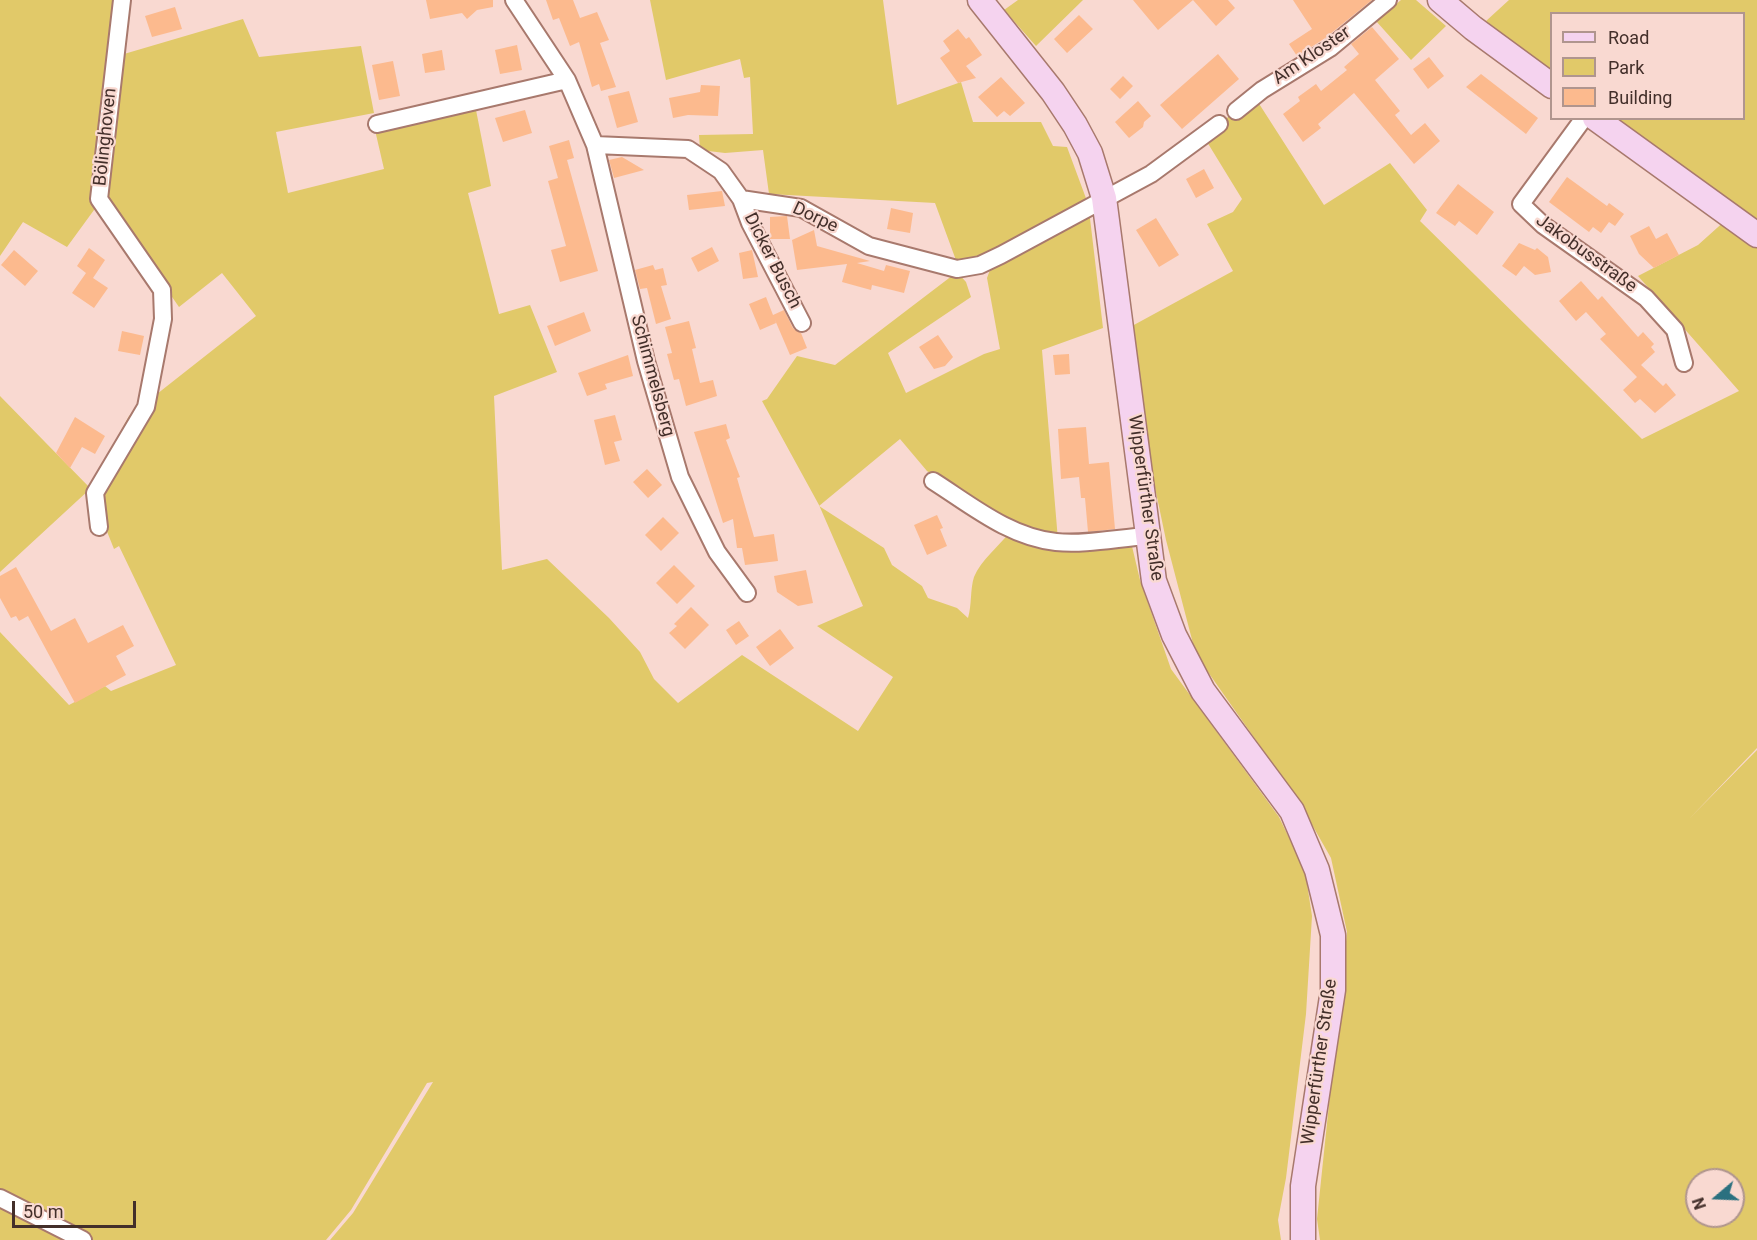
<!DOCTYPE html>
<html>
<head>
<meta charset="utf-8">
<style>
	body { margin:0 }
	#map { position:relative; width:1757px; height:1240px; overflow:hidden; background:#f9d9d1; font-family:Roboto,sans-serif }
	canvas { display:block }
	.legend { position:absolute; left:1550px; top:12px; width:195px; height:108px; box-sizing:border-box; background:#f9d9d1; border:2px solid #b0958e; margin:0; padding:8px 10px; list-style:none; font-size:18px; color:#432f2a }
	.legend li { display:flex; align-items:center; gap:12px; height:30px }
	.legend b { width:30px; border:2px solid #b0958e }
	.north { position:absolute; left:1685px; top:1168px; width:60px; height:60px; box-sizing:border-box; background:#f9d9d1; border:2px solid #b0958e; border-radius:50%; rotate:251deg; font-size:16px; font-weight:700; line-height:24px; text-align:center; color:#432f2a }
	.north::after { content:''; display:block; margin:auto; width:21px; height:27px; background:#2b707f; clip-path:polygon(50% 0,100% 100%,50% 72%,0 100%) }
	.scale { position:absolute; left:12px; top:1201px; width:124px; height:27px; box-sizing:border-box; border:3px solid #432f2a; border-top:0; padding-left:8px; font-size:18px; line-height:21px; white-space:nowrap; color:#432f2a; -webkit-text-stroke:4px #f9d9d1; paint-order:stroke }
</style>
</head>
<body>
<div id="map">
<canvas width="1757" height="1240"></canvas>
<ul class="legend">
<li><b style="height:8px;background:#f5d3ef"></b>Road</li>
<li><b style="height:16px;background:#e1c969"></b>Park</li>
<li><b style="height:16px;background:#fcba8e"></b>Building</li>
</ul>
<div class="north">N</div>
<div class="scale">50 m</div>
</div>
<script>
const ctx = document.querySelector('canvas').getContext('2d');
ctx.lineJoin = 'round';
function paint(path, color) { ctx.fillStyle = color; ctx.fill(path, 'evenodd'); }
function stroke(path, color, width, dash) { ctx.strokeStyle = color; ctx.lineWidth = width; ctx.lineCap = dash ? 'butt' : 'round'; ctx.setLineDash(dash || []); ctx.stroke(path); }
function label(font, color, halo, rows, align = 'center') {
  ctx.font = font + ' Roboto,sans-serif'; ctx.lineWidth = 4.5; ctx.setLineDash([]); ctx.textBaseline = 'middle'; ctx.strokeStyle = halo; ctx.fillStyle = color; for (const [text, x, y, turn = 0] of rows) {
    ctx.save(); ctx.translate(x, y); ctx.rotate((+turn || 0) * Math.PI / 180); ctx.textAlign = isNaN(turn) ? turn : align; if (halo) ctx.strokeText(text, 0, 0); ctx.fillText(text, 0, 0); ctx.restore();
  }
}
const green = new Path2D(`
	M0 0H120L94 210 67 247 23 222 0 256Z
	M650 0H883L897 105 961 82 973 122H1041L1053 146 1067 147 1087 201 1002 251 957 263 935 203 769 194 763 150 725 153 700 150 699 135 753 134 750 77 744 78 740 59 666 80Z
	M1018 0H1083L1036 46 1004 10Z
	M1401 0H1416L1446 26 1411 60 1376 21Z
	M1509 0H1757V230L1606 119 1744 118V14H1552L1551 73 1486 21Z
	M243 19 259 57 361 46 374 113 276 132 288 193 384 169 375 130 476 110 491 186 468 193 499 314 530 305 557 372 494 396 502 570 547 559 609 618 640 652 654 679 678 703 742 655 858 731 893 677 817 626 863 606 819 505 762 401 767 399 797 356 835 365 957 272 966 282 971 297 888 353 906 393 984 354 1000 349 987 278 991 267 1089 210 1103 328 1042 350 1058 540 1015 529 927 471 900 439 819 506 884 548 892 565 922 586 928 598 957 608 968 618C972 605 970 589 974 577 981 560 999 546 1010 532L1058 545 1131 542 1140 580 1171 669 1279 817 1305 871 1312 916 1306 1014 1286 1178 1278 1220 1281 1240H330L353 1213 433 1082 427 1083 351 1210 326 1240H88L0 1196V632L69 705 105 686 111 691 176 665 119 546 114 549 90 489 0 572V396L90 488 129 416 256 316 222 273 179 307 105 200 124 54Z
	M1256 99 1324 205 1390 163 1427 210 1420 221 1642 439 1739 391 1638 276 1698 245 1727 219 1757 240V748L1689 819 1757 750V1240H1320L1317 1219 1347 932 1331 858 1298 800 1196 655 1166 540 1140 416 1132 326 1233 271 1207 224 1233 212 1242 199 1204 137 1233 113ZM1697 1180H1733V1216H1697Z
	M0 1201 77 1240H0Z`);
const building = new Path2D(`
	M426 0H493V7L477 10 467 19 462 13 430 19Z
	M546 0H573L580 18 597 12 609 40 600 43 616 87 601 91 599 84 592 87 579 42 570 46 559 18 553 20Z
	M1133 0H1228L1235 8 1216 26 1193 0 1158 30Z
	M1293 0H1372L1324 39 1297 56 1289 44 1312 29Z
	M175 7 182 29 152 37 145 16Z
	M1079 15 1093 29 1067 53 1054 39Z
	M1372 27 1399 59 1375 80 1400 111 1395 115 1411 135 1425 123 1440 141 1414 164 1354 93 1318 124 1321 128 1303 142 1283 114 1300 101 1298 97 1316 84 1321 91 1347 70 1344 67 1359 54 1351 44Z
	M958 29 966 39 969 37 982 55 966 66 976 78 958 83 940 58 950 51 943 41Z
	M517 45 522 70 500 74 495 50Z
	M442 50 445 70 425 73 422 54Z
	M1218 54 1239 79 1182 129 1160 105Z
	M1429 57 1444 76 1428 89 1413 69Z
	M393 61 400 96 379 100 372 65Z
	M1481 74 1538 118 1526 134 1466 87Z
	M1123 76 1133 86 1120 99 1110 89Z
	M1001 77 1025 103 1010 116 1004 111 997 117 978 97Z
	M701 85 720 86 718 116 688 115 673 118 669 98 700 92Z
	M629 91 638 122 617 128 608 96Z
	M1138 101 1151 116 1144 122 1143 127 1129 138 1115 122Z
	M525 110 532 133 503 142 495 118Z
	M569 140 574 158 567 160 598 271 560 282 551 250 566 246 548 181 558 178 549 146Z
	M622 157 644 170 614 178 609 160Z
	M1204 169 1214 188 1196 198 1186 179Z
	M1567 177 1607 206 1609 203 1624 214 1615 226 1609 222 1601 233 1593 227 1589 232 1549 202Z
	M1458 184 1494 212 1477 235 1459 221 1455 226 1436 213Z
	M722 191 725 206 689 210 687 195Z
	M891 208 913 213 910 233 887 229Z
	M787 216 790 239H770V217Z
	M1156 218 1179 255 1159 267 1136 230Z
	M1649 226 1656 239 1667 233 1679 255 1654 268 1639 254 1630 236Z
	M814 230 817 246 870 261 857 263 884 271 886 265 910 271 904 293 872 285 871 290 842 282 847 264 797 270 792 240Z
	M1519 243 1535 250 1537 248 1548 257 1551 272 1535 275 1524 266 1516 276 1502 266Z
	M712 247 719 261 698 272 691 258Z
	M89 248 105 260 93 278 108 288 94 308 72 293 86 273 77 266Z
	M14 250 38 271 25 286 1 265Z
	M752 250 758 277 743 279 739 253Z
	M653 265 655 270 663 268 667 285 661 286 671 319 656 324 647 288 640 289 635 270Z
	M1581 281 1598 300 1602 296 1638 337 1643 332 1654 344 1651 347 1655 352 1641 365 1663 386 1666 383 1676 395 1655 413 1640 399 1635 403 1623 390 1637 377 1600 339 1606 334 1586 312 1576 321 1559 301Z
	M766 297 773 315 784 310 793 328 801 333 807 348 790 355 775 320 776 323 760 330 749 304Z
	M584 312 591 331 555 346 547 326Z
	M689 321 696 348 692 349 700 383 713 380 717 396 686 406 679 379 674 380 667 354 672 353 665 327Z
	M122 331 144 336 140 355 118 351Z
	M938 335 953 357 945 366 934 369 919 347Z
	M1069 354 1070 374 1055 375 1053 355Z
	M628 355 633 376 605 384 607 389 587 396 578 373Z
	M615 415 622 440 614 442 620 461 605 465 594 420Z
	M75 417 105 436 95 454 82 447 70 468 56 453Z
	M726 424 730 438 726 440 740 477 737 478 754 537 774 534 778 561 745 565 742 548H737L733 519 723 523 694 432Z
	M1086 427 1089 464 1109 462 1115 529 1088 532 1085 498H1081L1079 477 1061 479 1058 429Z
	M647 469 662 485 648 498 633 482Z
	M937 515 943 528 940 529 947 546 927 555 914 525Z
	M663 517 679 533 661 551 645 535Z
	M674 565 695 586 677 604 656 583Z
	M16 567 51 631 75 618 88 643 123 625 134 646 116 656 126 675 75 703 28 616 19 621 16 616 11 618 0 598V576Z
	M806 570 813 603 798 606 777 592 774 576Z
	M691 607 709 625 685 649 669 633 677 626 674 624Z
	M739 621 749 636 736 645 726 630Z
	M780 629 794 648 770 666 756 647Z`);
const street = new Path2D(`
	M514 0 567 80 595 145 688 149 721 171 741 199 801 208 869 246 957 269 980 265 1001 255 1151 174 1219 124
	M1236 111 1262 90 1330 48 1388 0
	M1584 118 1521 204 1543 225 1646 298 1675 330 1684 363
	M377 124 567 80
	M595 145 646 361 680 477 717 552 747 593
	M741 199 750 223 802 323
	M933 481C971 505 1009 537 1056 542 1085 545 1118 538 1148 536
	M99 527 95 493 146 407 163 319 162 290 99 199 122 0
	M0 1198 83 1240`);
const secondary = new Path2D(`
	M980 0 1053 92 1075 125 1090 153 1104 198 1154 581 1174 635 1203 691 1292 811 1317 870 1333 935V990L1303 1186V1240
	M1440 0 1473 28 1552 86
	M1595 118 1757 235`);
const streetNames = [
	["Am Kloster",1312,56,-34],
	["Bölinghoven",106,137,-84],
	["Dorpe",815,218,25],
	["Jakobusstraße",1586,254,36],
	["Dicker Busch",772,261,63],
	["Schimmelsberg",652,376,75],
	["Wipperfürther Straße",1145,498,82],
	["Wipperfürther Straße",1320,1062,-82]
];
paint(green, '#e1c969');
paint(building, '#fcba8e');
stroke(street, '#a8796d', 20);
stroke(secondary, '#a8796d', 27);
stroke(street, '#fff', 16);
stroke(secondary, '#f5d3ef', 24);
label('18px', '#432f2a', '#f9d9d1', streetNames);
</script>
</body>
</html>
